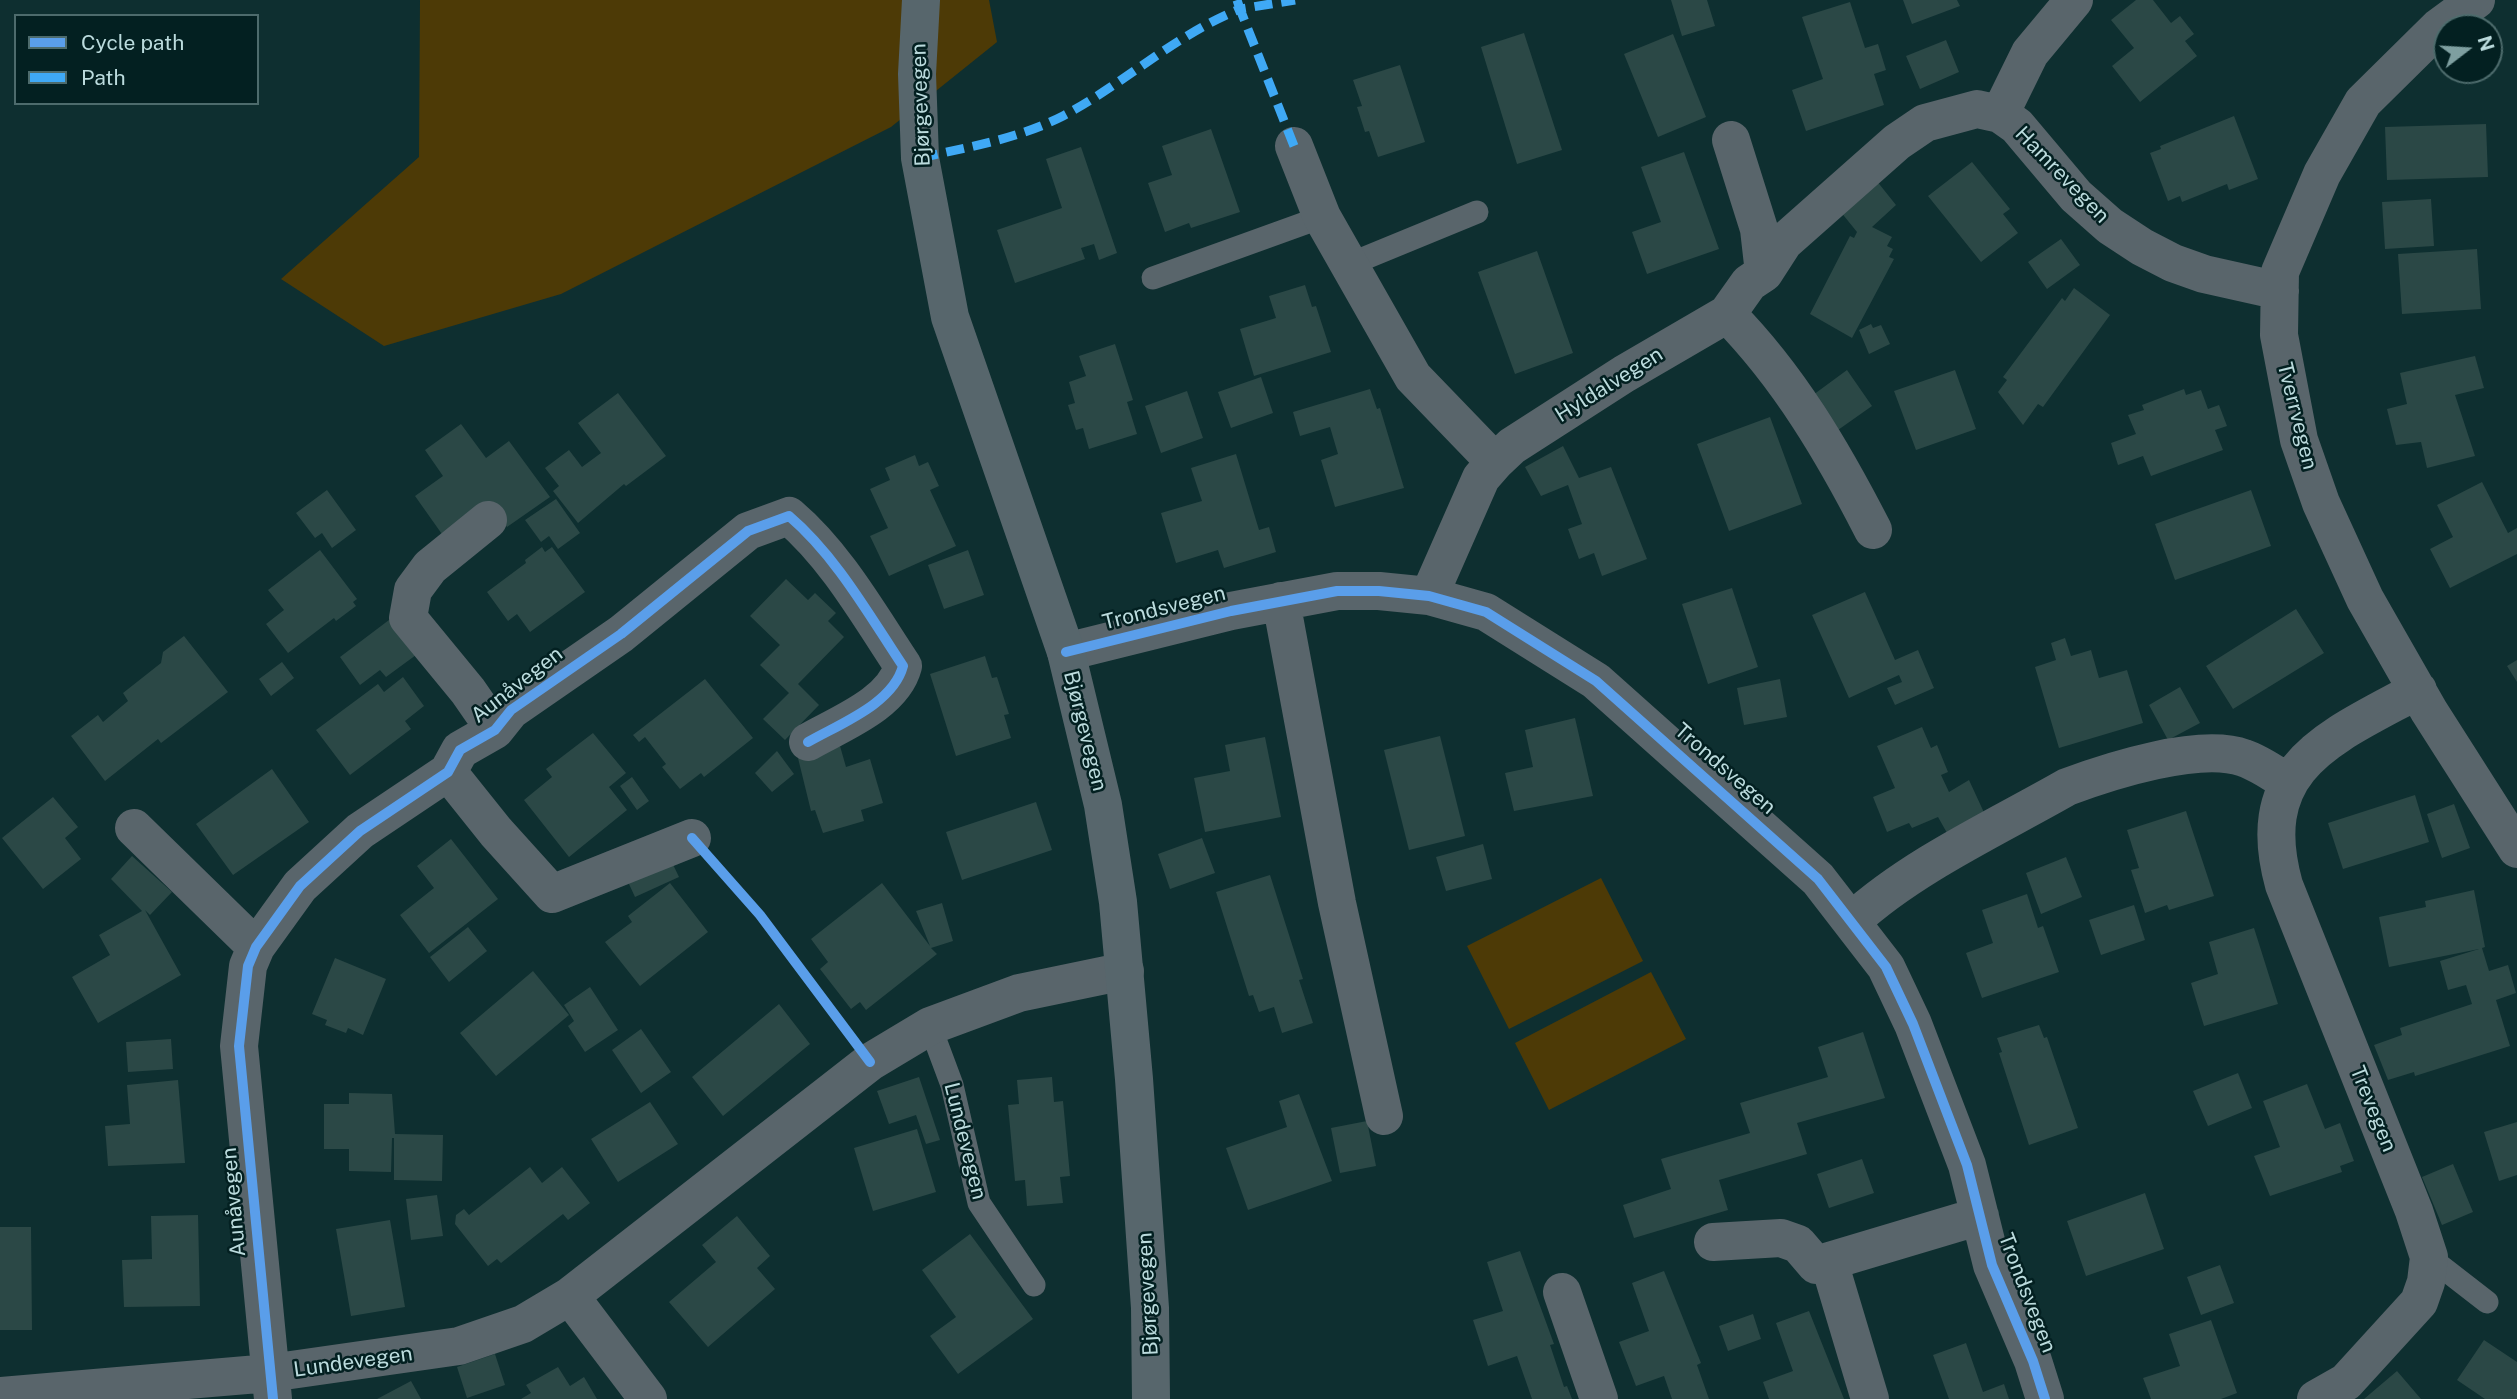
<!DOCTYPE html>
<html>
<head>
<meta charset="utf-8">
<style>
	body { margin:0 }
	#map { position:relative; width:2517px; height:1399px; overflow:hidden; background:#0e2f30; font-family:"Public Sans",sans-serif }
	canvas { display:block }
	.legend { position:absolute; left:14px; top:14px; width:245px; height:91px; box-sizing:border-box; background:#032021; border:2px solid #4d6b6c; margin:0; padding:9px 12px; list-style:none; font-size:21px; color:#bbdbdd }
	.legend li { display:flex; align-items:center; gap:14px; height:35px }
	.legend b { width:35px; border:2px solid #4d6b6c }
	.north { position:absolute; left:2433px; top:14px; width:70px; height:70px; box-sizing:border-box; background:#032021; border:2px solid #4d6b6c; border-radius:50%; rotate:73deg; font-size:19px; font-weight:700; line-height:28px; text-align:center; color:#bbdbdd }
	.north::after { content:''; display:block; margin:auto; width:24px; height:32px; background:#7e9fa0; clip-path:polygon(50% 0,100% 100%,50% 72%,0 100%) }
</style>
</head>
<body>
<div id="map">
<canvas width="2517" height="1399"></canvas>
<ul class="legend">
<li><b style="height:9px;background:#5a9eea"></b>Cycle path</li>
<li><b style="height:9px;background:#3fa9f5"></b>Path</li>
</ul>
<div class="north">N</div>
</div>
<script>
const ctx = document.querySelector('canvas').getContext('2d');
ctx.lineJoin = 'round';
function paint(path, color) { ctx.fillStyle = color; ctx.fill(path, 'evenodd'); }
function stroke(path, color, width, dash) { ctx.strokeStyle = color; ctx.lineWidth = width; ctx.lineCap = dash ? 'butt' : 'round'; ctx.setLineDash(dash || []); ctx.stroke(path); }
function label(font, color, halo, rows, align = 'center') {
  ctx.font = font + ' "Public Sans",sans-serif'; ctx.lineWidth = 5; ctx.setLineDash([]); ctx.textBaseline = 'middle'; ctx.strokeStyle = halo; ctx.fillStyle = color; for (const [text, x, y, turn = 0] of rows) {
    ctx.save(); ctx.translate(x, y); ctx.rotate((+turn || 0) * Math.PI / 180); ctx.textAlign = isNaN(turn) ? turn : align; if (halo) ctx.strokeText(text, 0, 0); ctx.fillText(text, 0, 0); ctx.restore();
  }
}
const green = new Path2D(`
	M420 0H989L997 42 891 127 561 294 384 346 281 279 419 157Z
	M1601 878 1643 961 1509 1029 1467 946Z
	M1651 972 1686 1039 1549 1110 1515 1043Z`);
const building = new Path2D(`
	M1671 0H1707L1715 26 1682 36Z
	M1903 0H1957L1960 6 1912 24Z
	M2136 0H2153L2171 23 2180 16 2194 34 2185 41 2197 56 2140 102 2112 66 2134 48 2111 20Z
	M1850 2 1865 48 1878 44 1886 70 1874 74 1884 105 1806 131 1792 90 1823 79 1802 17Z
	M1524 33 1562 150 1517 164 1481 47Z
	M1673 34 1706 117 1658 137 1624 54Z
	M1946 40 1959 72 1920 89 1906 56Z
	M1400 65 1425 142 1378 157 1369 131 1365 132 1357 107 1362 106 1353 80Z
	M2234 116 2258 179 2229 190 2227 184 2182 202 2180 196 2168 201 2150 153 2161 149 2160 146Z
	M2486 124 2488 177 2387 180 2385 127Z
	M1211 129 1240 212 1191 228 1189 223 1165 232 1148 183 1172 175 1162 146Z
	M1081 147 1117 253 1099 260 1094 244 1081 248 1085 259 1015 283 997 230 1062 208 1046 159Z
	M1684 152 1719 249 1647 274 1632 232 1661 222 1641 167Z
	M1972 162 2010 209 2003 214 2018 233 1981 262 1928 196Z
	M1876 180 1896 205 1872 227 1892 237 1887 246 1893 249 1889 257 1894 259 1852 338 1810 314 1850 236 1854 238 1857 232 1840 211Z
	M2431 199 2434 246 2385 249 2382 202Z
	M2061 239 2080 265 2047 289 2028 262Z
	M2477 249 2481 309 2402 314 2398 254Z
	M1537 251 1573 353 1515 374 1478 272Z
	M1305 285 1312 307 1316 306 1331 352 1254 376 1240 329 1276 318 1269 296Z
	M2074 288 2110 315 2043 407 2038 404 2023 425 1998 392 2007 380 2003 377 2062 298 2065 301Z
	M1871 324 1873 328 1881 325 1890 344 1869 354 1859 330Z
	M1115 344 1133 400 1127 402 1137 434 1089 449 1083 428 1076 430 1068 405 1075 403 1069 382 1086 376 1079 356Z
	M2475 356 2484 388 2455 395 2475 456 2427 468 2421 442 2396 445 2387 409 2407 404 2400 373Z
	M1847 370 1872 406 1838 430 1813 395Z
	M1955 370 1976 429 1916 450 1894 391Z
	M1261 377 1273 413 1231 428 1218 392Z
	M1370 389 1377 409 1380 408 1404 488 1335 507 1321 460 1338 454 1330 427 1300 436 1293 412Z
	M2184 389 2186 395 2201 390 2208 409 2219 405 2227 426 2215 430 2223 450 2151 476 2143 456 2118 465 2111 443 2136 434 2128 415 2144 410 2142 405Z
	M1187 391 1203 438 1161 453 1145 406Z
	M618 393 666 456 626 486 624 484 578 523 553 491 559 486 545 468 569 450 582 467 601 453 578 423Z
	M1770 417 1802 504 1729 531 1697 444Z
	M461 424 486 458 509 441 550 497 507 527 490 503 444 537 415 496 443 476 425 450Z
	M1563 446 1579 478 1611 467 1647 559 1602 576 1594 553 1579 559 1568 529 1582 524 1568 485 1541 496 1525 467Z
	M1236 454 1259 530 1269 527 1276 552 1224 568 1218 550 1176 563 1161 513 1202 501 1191 468Z
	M915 455 919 466 928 462 939 486 930 490 956 546 889 576 870 536 888 528 870 489 890 480 885 468Z
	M2482 482 2508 533 2517 528V554L2450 588 2430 549 2453 537 2437 505Z
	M327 490 356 530 332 548 322 533 315 538 296 513Z
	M2251 490 2271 546 2175 580 2155 524Z
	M556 499 580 533 558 549 549 536 541 542 525 520Z
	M542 547 545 552 552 547 585 592 530 632 517 614 508 621 487 592 526 563 525 560Z
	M320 550 357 599 353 602 356 606 336 621 334 618 288 653 266 624 284 610 268 590Z
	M968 550 984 595 944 609 928 565Z
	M786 579 808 600 815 593 836 613 828 621 844 637 798 684 819 705 785 740 763 719 789 693 760 665 780 645 750 616Z
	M1732 588 1758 667 1708 684 1682 604Z
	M1865 592 1895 660 1918 650 1934 688 1895 705 1887 688 1902 682 1899 675 1849 698 1812 615Z
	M2296 609 2324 653 2233 709 2206 666Z
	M389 620 416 655 386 677 380 670 360 685 340 657Z
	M184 636 228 692 161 743 158 739 105 781 71 736 98 715 103 722 128 701 123 693 161 663 163 652Z
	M2065 638 2071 656 2091 650 2099 678 2127 670 2143 723 2059 748 2035 667 2056 660 2051 643Z
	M985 656 992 678 997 677 1009 714 1004 715 1011 738 956 756 930 674Z
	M2517 660V682L2507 666Z
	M282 662 294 678 271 696 259 679Z
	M403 677 424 706 405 721 411 729 350 775 316 730 378 684 384 692Z
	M705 679 753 738 704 777 701 773 680 789 662 767 666 764 645 737 639 742 633 735Z
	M1780 679 1787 717 1744 725 1737 688Z
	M2180 687 2200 723 2168 740 2149 705Z
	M1575 718 1593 796 1514 811 1505 773 1533 767 1525 730Z
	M1922 727 1931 748 1937 745 1948 772 1941 775 1949 792 1969 780 1987 819 1951 840 1938 817 1912 828 1909 823 1887 832 1873 797 1895 788 1877 746Z
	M593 733 626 773 609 787 627 810 569 857 524 800 552 777 546 769Z
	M1440 736 1465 836 1409 850 1384 750Z
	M1265 737 1281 817 1205 832 1194 778 1230 771 1225 745Z
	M840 746 846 767 870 759 883 803 861 810 864 821 823 833 815 810 811 811 798 758Z
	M777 751 794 774 772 792 755 773Z
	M272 769 309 822 233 875 196 824Z
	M632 777 649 801 637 810 620 786Z
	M2415 795 2429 842 2343 869 2328 823Z
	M53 797 78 827 65 838 81 859 43 889 2 838Z
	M1036 802 1052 850 962 880 946 832Z
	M2454 804 2470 848 2442 858 2427 814Z
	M2186 811 2214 896 2169 910 2167 905 2145 913 2131 870 2139 868 2127 830Z
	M1202 838 1215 873 1170 889 1158 854Z
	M451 839 498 899 429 953 400 915 434 888 417 866Z
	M1483 844 1492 879 1446 891 1436 857Z
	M667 852 679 877 635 897 623 871Z
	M132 856 172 892 150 915 145 910 181 975 98 1023 72 977 110 955 99 935 142 911 111 879Z
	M2066 857 2082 897 2041 914 2026 873Z
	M1270 875 1303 979 1299 980 1313 1023 1282 1033 1274 1007 1259 1012 1253 995 1249 996 1216 892Z
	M670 883 708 932 640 986 605 942 632 922 628 916Z
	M882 883 930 946 916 911 942 903 953 941 931 948 937 954 866 1010 860 1002 851 1009 820 969 828 962 811 939Z
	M2474 890 2485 947 2482 948 2489 971 2508 965 2516 993 2496 1000 2510 1046 2415 1076 2414 1072 2388 1080 2374 1045 2402 1035 2400 1028 2472 1004 2466 985 2448 990 2440 961 2479 949 2389 967 2379 917 2426 907 2425 901Z
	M2027 894 2038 928 2043 926 2059 972 1982 998 1966 953 1993 943 1982 910Z
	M2134 905 2145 940 2101 955 2089 920Z
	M468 927 487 951 449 982 430 957Z
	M2254 928 2278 1004 2204 1026 2191 983 2218 974 2209 942Z
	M335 958 386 979 363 1035 348 1028 346 1033 325 1025 327 1020 312 1014Z
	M533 971 569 1015 496 1076 460 1033Z
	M590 987 618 1030 585 1052 568 1026 574 1021 564 1005Z
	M779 1004 810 1044 723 1116 692 1077Z
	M2039 1025 2044 1038 2047 1037 2078 1128 2029 1145 1999 1053 2002 1052 1997 1038Z
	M641 1029 671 1072 641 1093 612 1050Z
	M1863 1032 1885 1098 1797 1123 1807 1154 1719 1180 1728 1210 1634 1238 1623 1205 1671 1189 1661 1159 1750 1133 1740 1103 1828 1077 1818 1047Z
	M171 1039 173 1069 128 1072 126 1042Z
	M2238 1073 2252 1108 2208 1126 2193 1091Z
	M919 1077 940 1140 926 1144 916 1115 889 1124 877 1091Z
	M1052 1077 1054 1102 1063 1101 1070 1176 1060 1177 1063 1203 1027 1206 1025 1180 1015 1181 1008 1105 1019 1104 1017 1080Z
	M178 1080 185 1163 108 1166 105 1126 130 1124 127 1085Z
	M2307 1084 2325 1129 2340 1123 2354 1161 2340 1166 2342 1172 2270 1196 2254 1156 2280 1147 2263 1101Z
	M349 1093 392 1094 395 1134 443 1135 442 1181 394 1180V1138H392L391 1172 349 1171V1149H324V1104H349Z
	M1299 1094 1332 1181 1248 1210 1226 1148 1287 1127 1279 1101Z
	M650 1102 678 1144 618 1182 591 1139Z
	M1367 1121 1376 1166 1340 1173 1331 1128Z
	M2517 1122V1175L2499 1181 2484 1132Z
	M917 1129 936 1192 873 1211 854 1148Z
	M1862 1159 1874 1193 1829 1208 1817 1174Z
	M2453 1164 2473 1212 2442 1225 2422 1177Z
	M530 1167 542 1183 562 1167 590 1203 568 1220 563 1214 501 1263 497 1259 488 1266 455 1224 456 1215 464 1209 469 1215Z
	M2145 1193 2164 1249 2086 1276 2067 1221Z
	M437 1195 443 1236 411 1240 406 1199Z
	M198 1215 200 1306 124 1307 122 1260 152 1259 151 1216Z
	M737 1216 770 1256 757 1268 775 1289 708 1347 669 1302 716 1262 702 1245Z
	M390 1220 405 1307 351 1316 336 1229Z
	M0 1227H31L32 1330H0Z
	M970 1234 1033 1319 958 1374 930 1336 956 1317 922 1270Z
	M1520 1251 1554 1344 1550 1345 1564 1387 1567 1386 1572 1399H1532L1517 1356 1488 1366 1473 1320 1503 1311 1487 1262Z
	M2220 1265 2234 1303 2201 1315 2187 1277Z
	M1664 1271 1701 1363 1697 1365 1709 1399H1672L1664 1376 1636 1386 1619 1342 1649 1331 1632 1283Z
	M1809 1311 1844 1399H1769L1763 1382 1793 1371 1776 1323Z
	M1753 1314 1761 1339 1728 1351 1719 1326Z
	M2211 1320 2237 1393 2221 1399H2151L2143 1378 2180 1366 2169 1334Z
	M2484 1340 2517 1362V1399H2485L2457 1380Z
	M1966 1343 1983 1392 2004 1384 2009 1399H1949L1933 1355Z
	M495 1354 505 1385 467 1398 457 1367Z
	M558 1367 570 1386 584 1377 597 1399H521L531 1393 526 1385Z
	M2397 1371 2421 1399H2364Z
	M411 1381 421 1399H377Z`);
const lane = new Path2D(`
	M1348 265 1477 212
	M1153 278 1322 217
	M930 1026 952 1085 979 1203 1034 1285
	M2429 1257 2487 1302`);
const street = new Path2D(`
	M2476 0 2439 27 2363 102 2322 174 2280 272 2279 335 2299 440 2321 503 2365 599 2429 711 2517 849
	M2000 114 2030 53 2074 0
	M1731 140 1759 229 1764 273
	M1294 146 1322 217 1413 377 1495 462
	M1727 314C1789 377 1833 452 1873 530
	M488 520 430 567 413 590 408 618 468 691 495 730
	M1429 596 1481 478 1495 462 1512 446 1624 374 1727 314 1749 283 1764 273 1784 242 1897 142 1925 123 1977 109 2000 114 2017 126 2076 196 2110 226 2142 247 2173 263 2204 274 2280 291
	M1281 601 1337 903 1384 1116
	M1066 652 1231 611 1337 591H1379L1429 596 1486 612 1596 681 1818 879 1886 967 1913 1024 1967 1165 1992 1265 2033 1361 2045 1399
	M448 772 496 832 552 894 692 838
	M134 828 256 947
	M1853 920C1912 866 1997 827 2067 787 2110 771 2200 742 2244 758 2259 763 2273 773 2287 782
	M1713 1242 1781 1238 1798 1244 1816 1265 1980 1216
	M1829 1262 1870 1399
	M1562 1292 1599 1399
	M570 1296 648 1399
	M0 1396 270 1373 459 1346 523 1324 570 1296 870 1062 930 1026 1019 993 1125 971
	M273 1399 239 1046 248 966 256 947 300 886 360 831 448 772 460 750 495 730 511 710 621 634 748 531 789 516C836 556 869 615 903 666 893 704 839 724 808 742
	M2316 1399 2346 1382 2419 1302 2426 1282 2429 1257 2414 1211 2284 885C2251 766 2330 738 2418 690`);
const secondary = new Path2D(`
	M921 0 917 74 920 158 950 317 1066 652 1103 805 1118 902 1134 1079 1150 1308 1151 1399`);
const quiet = new Path2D(`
	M1294 146 1240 9 1295 0
	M920 158C968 147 1018 139 1063 116 1125 83 1175 35 1240 9L1237 0`);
const cycleway = new Path2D(`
	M1066 652 1231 611 1337 591H1379L1429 596 1486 612 1596 681 1818 879 1886 967 1913 1024 1967 1165 1992 1265 2033 1361 2045 1399
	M692 838 760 915 870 1062
	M273 1399 239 1046 248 966 256 947 300 886 360 831 448 772 460 750 495 730 511 710 621 634 748 531 789 516C836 556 869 615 903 666 893 704 839 724 808 742`);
const streetNames = [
	["Bjørgevegen",921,105,-92],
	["Hamrevegen",2062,175,46],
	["Hyldalvegen",1609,385,-32],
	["Tverrvegen",2297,416,76],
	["Trondsvegen",1164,608,-14],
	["Aunåvegen",517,685,-38],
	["Bjørgevegen",1085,731,76],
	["Trondsvegen",1725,769,41],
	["Trevegen",2373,1109,68],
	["Lundevegen",965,1141,76],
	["Aunåvegen",234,1202,-95],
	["Trondsvegen",2027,1293,69],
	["Bjørgevegen",1148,1294,-93],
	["Lundevegen",353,1362,-8]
];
paint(green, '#4d3a06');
paint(building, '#2b4846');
stroke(lane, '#59656b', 23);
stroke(street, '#59656b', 38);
stroke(secondary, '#57666c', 38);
stroke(quiet, '#3fa9f5', 9, [18, 9]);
stroke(cycleway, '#5a9eea', 10);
label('21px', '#bbdbdd', '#032021', streetNames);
</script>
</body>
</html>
